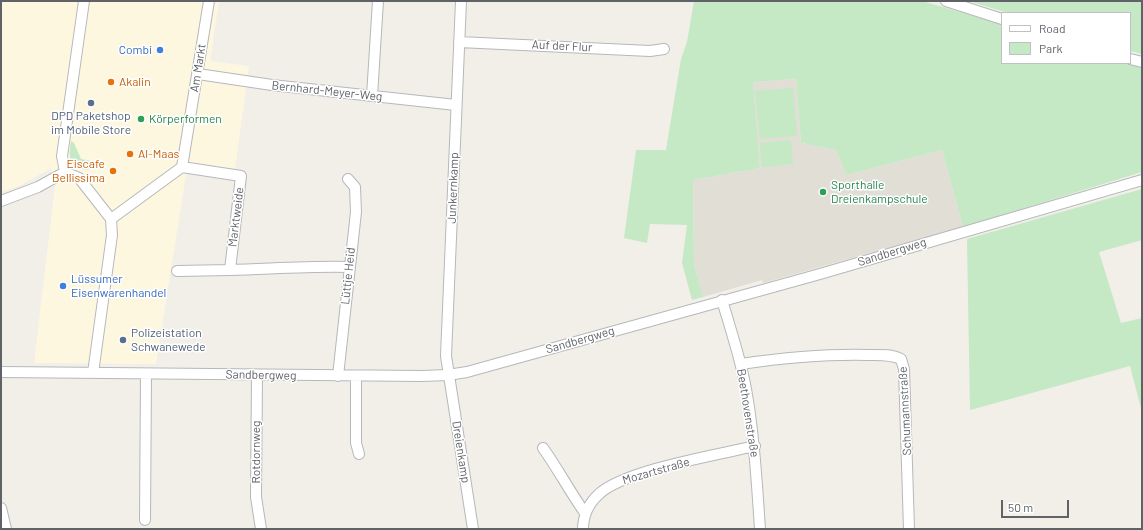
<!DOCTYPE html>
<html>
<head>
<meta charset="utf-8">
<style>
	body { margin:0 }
	#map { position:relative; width:1143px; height:530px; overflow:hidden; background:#f1efe8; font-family:Barlow,sans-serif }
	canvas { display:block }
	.frame { position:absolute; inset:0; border:2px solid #5f6368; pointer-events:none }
	.legend { position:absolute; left:1001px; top:12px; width:130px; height:52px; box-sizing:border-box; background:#fff; border:1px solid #bfc1c3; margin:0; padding:5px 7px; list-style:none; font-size:12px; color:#5f6368 }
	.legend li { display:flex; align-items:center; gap:8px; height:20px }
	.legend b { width:20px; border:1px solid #bfc1c3 }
	.scale { position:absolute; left:1001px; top:500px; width:68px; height:18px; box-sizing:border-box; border:2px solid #5f6368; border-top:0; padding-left:5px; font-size:12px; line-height:14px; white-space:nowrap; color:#5f6368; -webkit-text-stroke:3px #fff; paint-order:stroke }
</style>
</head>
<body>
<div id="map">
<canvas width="1143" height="530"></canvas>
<div class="frame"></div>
<ul class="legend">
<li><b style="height:5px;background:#fff"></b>Road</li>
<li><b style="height:11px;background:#c5e8c5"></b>Park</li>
</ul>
<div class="scale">50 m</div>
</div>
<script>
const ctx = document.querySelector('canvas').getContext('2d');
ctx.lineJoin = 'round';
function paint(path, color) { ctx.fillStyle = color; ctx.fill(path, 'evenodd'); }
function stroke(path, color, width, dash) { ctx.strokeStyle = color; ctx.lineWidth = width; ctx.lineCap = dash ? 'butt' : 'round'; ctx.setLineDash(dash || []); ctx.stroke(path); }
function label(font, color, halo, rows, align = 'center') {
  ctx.font = font + ' Barlow,sans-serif'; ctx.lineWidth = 3; ctx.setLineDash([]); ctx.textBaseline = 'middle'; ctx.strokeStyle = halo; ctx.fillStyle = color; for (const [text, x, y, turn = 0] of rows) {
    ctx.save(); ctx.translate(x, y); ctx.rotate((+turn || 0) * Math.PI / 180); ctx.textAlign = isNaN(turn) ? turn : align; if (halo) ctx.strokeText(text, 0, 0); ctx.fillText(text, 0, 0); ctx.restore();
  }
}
const commercial = new Path2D(`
	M1 1H219L210 61 249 66 235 169 188 162 156 364 34 363 55 187 51 168 19 186 1 192Z`);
const education = new Path2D(`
	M796 79 801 143 836 150 846 175 942 150 963 227 763 283 762 280 703 297 694 264 693 180 760 168 753 82Z`);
const green = new Path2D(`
	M694 1H922L1002 24V63H1130L1142 66V172L963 227 942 150 846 175 836 150 801 143 796 79 753 82 760 168 693 180 694 264 703 297 692 300 682 263 687 225 650 224 647 243 624 238 636 150H666L681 59 687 42Z
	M969 1H1142V54L1130 51V13H1008Z
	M793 88 797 136 760 139 755 91Z
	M791 140 793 164 762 167 760 143Z
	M71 141 74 143 81 159 91 161 92 166 90 169 85 170C69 162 68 159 71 141Z
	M1142 189V240L1099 252 1121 323 1142 318V412L1130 366 970 410 967 239Z`);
const street = new Path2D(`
	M84 1 62 156 65 172 79 178 111 219 112 235 93 373
	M461 1 446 356 473 529
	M946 1 1002 19
	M459 42 650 51 664 49
	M1130 59 1142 62
	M198 74 272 85 456 105
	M372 96 378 1
	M182 167 241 176 230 270C270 269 309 266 349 267
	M1 201 38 187 65 172
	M111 219 182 167 209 1
	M177 271 230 270
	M722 300C732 334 743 367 748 401 755 443 757 486 760 529
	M741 364C783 358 825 354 867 355 878 355 891 354 901 359L904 369 909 529
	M1 372 422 376 448 375 467 372 820 274 1142 180
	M257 375 256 497 261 529
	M338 376 356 212 355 187 348 179
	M356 376V443L359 454
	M543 448C558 469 570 492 585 513
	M1 508 6 529
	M145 520 146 374
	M583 529C583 516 589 503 599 494 625 470 717 455 755 446`);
const markers = [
	[160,50,4,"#3f7fe0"],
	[111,82,4,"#e8710a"],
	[91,103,4,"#5c6f8a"],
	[141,119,4,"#2e9e5b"],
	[130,154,4,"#e8710a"],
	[113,171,4,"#e8710a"],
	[823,192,4,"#2e9e5b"],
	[63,286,4,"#3f7fe0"],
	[123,340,4,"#5c6f8a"]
];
const streetNames = [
	["Auf der Flur",562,46,3],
	["Am Markt",198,68,-81],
	["Bernhard-Meyer-Weg",327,91,6],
	["Junkernkamp",453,188,-88],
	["Marktweide",236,217,-83],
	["Sandbergweg",892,252,-17],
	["Lüttje Heid",348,276,-84],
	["Sandbergweg",580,340,-16],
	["Sandbergweg",261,375,1],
	["Schumannstraße",905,411,-93],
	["Beethovenstraße",748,413,81],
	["Rotdornweg",256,452,-90],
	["Dreienkamp",461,452,81],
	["Mozartstraße",656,471,-16]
];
const shopNames = [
	["Combi",152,50],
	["Lüssumer",71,279,"left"],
	["Eisenwarenhandel",71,293,"left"]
];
const foodNames = [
	["Akalin",119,82],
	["Al-Maas",138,154],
	["Eiscafe",105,164,"right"],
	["Bellissima",105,178,"right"]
];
const serviceNames = [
	["DPD Paketshop",91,116],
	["im Mobile Store",91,130],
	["Polizeistation",131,333,"left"],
	["Schwanewede",131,347,"left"]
];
const leisureNames = [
	["Körperformen",149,119],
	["Sporthalle",831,185],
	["Dreienkampschule",831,199]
];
paint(commercial, '#fef7e0');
paint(education, '#e1ded6');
paint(green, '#c5e8c5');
stroke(street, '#b5b8bc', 12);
stroke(street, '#fff', 10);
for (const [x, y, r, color] of markers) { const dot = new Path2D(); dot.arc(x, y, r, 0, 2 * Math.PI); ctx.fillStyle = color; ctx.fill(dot); stroke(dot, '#fff', 1.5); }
label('12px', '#5f6368', '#fff', streetNames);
label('12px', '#366cbe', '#fff', shopNames, 'right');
label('12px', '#c56008', '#fff', foodNames, 'left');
label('12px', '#4e5e75', '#fff', serviceNames);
label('12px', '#27864d', '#fff', leisureNames, 'left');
</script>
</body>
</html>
